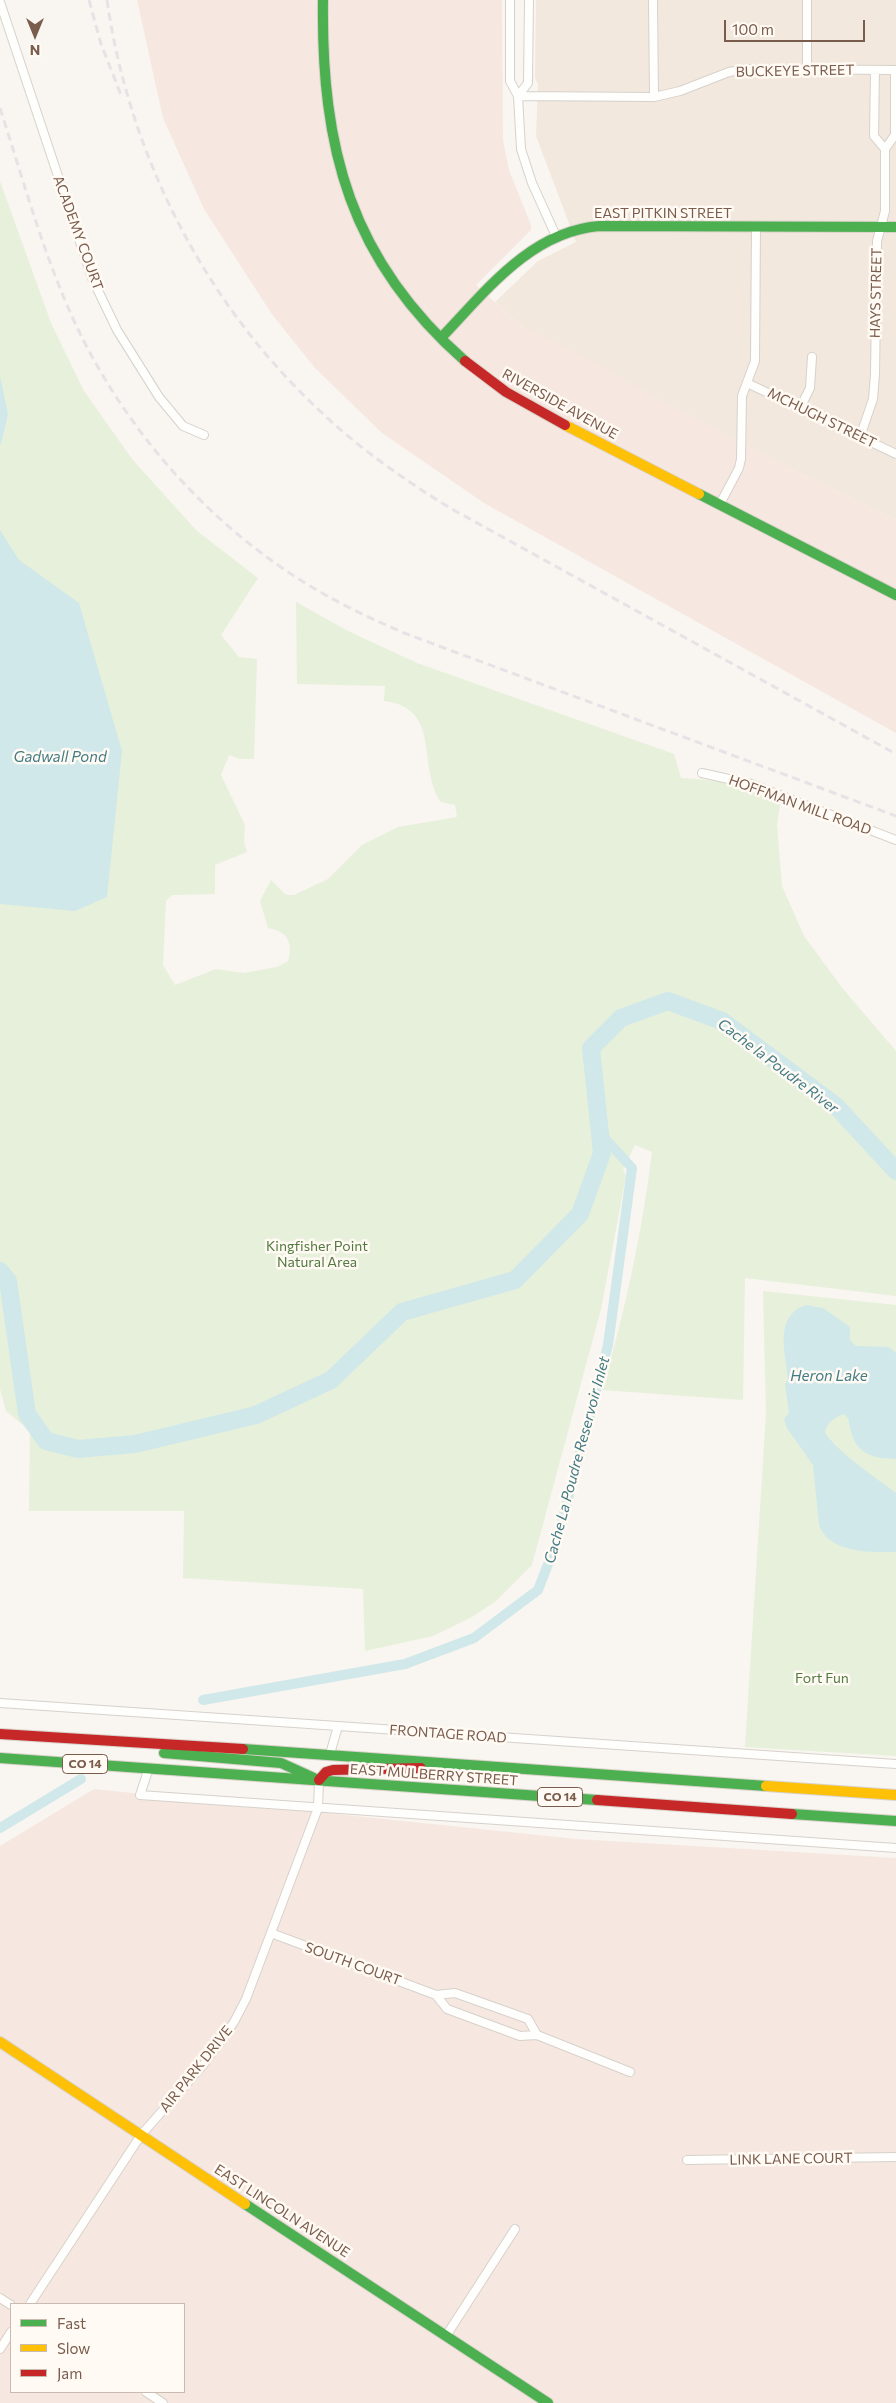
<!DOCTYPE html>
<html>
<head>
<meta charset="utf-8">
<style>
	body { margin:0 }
	#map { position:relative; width:896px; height:2403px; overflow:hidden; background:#f9f5f0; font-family:Commissioner,sans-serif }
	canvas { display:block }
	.legend { position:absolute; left:10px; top:2303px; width:175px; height:90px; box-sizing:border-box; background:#fffaf3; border:1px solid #cabbb1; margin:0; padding:6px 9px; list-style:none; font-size:15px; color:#7a5c4d }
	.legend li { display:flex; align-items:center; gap:10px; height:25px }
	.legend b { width:25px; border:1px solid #cabbb1 }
	.north { position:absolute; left:10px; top:10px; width:50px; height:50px; -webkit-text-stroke:4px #fffaf3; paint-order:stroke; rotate:180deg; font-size:14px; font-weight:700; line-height:20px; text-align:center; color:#7a5c4d }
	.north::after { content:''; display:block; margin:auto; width:18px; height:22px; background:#7a5c4d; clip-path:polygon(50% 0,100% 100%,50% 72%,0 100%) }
	.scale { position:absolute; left:724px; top:20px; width:141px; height:22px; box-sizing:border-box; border:2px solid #7a5c4d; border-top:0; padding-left:6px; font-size:15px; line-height:18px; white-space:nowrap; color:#7a5c4d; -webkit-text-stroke:4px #fffaf3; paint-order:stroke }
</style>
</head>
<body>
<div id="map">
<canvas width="896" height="2403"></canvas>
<ul class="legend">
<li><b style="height:6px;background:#4caf50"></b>Fast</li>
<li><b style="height:6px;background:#ffc107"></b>Slow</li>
<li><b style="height:6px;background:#c62828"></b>Jam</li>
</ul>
<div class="north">N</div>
<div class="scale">100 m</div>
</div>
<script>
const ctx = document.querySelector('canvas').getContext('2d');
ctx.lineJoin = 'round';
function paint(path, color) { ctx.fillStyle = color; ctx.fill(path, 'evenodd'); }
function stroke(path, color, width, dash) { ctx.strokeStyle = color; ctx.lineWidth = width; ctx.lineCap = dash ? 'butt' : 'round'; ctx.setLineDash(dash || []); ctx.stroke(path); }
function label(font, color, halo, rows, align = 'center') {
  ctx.font = font + ' Commissioner,sans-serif'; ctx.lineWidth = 5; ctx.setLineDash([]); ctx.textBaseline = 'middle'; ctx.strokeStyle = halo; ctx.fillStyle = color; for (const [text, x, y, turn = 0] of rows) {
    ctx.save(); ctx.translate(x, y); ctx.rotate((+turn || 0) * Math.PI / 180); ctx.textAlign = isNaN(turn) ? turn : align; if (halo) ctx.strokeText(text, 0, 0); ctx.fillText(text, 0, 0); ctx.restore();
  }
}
const residential = new Path2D(`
	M536 0H896V520L785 466 521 326 495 302 538 261 576 242 536 136 538 84 535 78Z`);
const commercial = new Path2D(`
	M137 0H502L503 140 509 170 531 225V230L476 285 521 326 565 348 785 466 896 520V733L484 503 382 433 314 367 271 313 204 209 163 118Z
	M94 1789 577 1839 896 1858V2403H0V1846ZM11 2304H184V2392H11Z`);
const green = new Path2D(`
	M0 181 51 323 84 391 132 459 197 531 258 578 221 635 239 657 257 659 254 759H240L229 755 221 775 245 825 244 843 247 852 215 865V894L172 895 166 901 163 965 175 985 216 969 244 973 277 967 288 961C294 943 287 931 268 928L260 901 271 880 286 895H294L328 879 362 845 398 827 457 817 455 805 441 802C416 767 443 708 384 701L385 686 297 684 296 602 348 631 417 663 674 754 681 778C722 780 743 785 780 804L777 825 782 886 804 936 843 989 896 1051V1296L745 1278 743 1400 602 1390C625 1312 642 1233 652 1152L635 1145 623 1169 626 1176 601 1309 532 1565 496 1601 472 1617 433 1636 365 1651 363 1589 183 1578 184 1511H29L30 1431 6 1411 0 1389Z
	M763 1291 896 1305V1756L745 1747 766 1413Z`);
const water = new Path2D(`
	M0 376 8 414 1 444H0Z
	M0 530 19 560 79 603 122 751 107 897 75 911 0 904Z
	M806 1305 823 1308 850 1327V1340L856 1346 889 1347 896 1353V1459C890 1458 882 1459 876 1457 854 1451 852 1436 848 1418L844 1414C836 1416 826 1424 825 1432 832 1448 880 1481 896 1493V1552C870 1552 830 1554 819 1525L813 1465 787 1428 784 1419 789 1413 785 1384 788 1380C786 1354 773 1316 806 1305Z`);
const canal = new Path2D(`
	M203 1700 405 1664 474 1638 538 1590 557 1541 608 1345 632 1168 600 1133
	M0 1828 81 1779`);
const river = new Path2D(`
	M0 1271 8 1281 27 1414 46 1441 78 1449 135 1444 256 1415 331 1380 402 1312 515 1280 580 1214 602 1153 591 1048 621 1018 668 1001 722 1021 836 1106 896 1171`);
const street = new Path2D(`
	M510 0V81L518 96 521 149 532 183 556 236
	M653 0 654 97
	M0 2 92 278 117 330 159 397 183 426 204 435
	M807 69V0
	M518 96 654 97 680 91 729 72 747 69 896 70
	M518 96 528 83 529 0
	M885 149 895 135V70
	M747 383 896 454
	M800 408 810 388 812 357
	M860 437 873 399 875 374 877 241 885 211V149L874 136 875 70
	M720 504 739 468 741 459 742 396 755 361 756 228
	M702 773 751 784 896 840
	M0 1703 896 1764
	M330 1754 338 1726
	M149 1768 140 1795 896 1848
	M271 1933 436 1995 455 1993 528 2019 537 2035 520 2036 447 2009 436 1995
	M537 2035 630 2072
	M687 2160 896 2157
	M0 2298 11 2305
	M30 2304 141 2135 203 2065 234 2022 246 1999 318 1808 319 1780
	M446 2336 515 2229
	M0 2349 11 2332
	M146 2392 163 2403`);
const fast = new Path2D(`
	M323 0C321 148 350 260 465 361
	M441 338C486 291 530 232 599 226L896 227
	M699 494 896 595
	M243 1749 766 1786
	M164 1753 281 1763 314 1778
	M0 1758 597 1800
	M792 1814 896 1821
	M245 2204 548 2403`);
const slow = new Path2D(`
	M565 425 699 494
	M766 1786 896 1795
	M0 2042 245 2204`);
const jam = new Path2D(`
	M465 361 506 392 565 425
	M0 1734 243 1749
	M319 1780 326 1772 333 1770 421 1768
	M597 1800 792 1814`);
const rail = new Path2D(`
	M89 0 101 44 121 95
	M107 0C129 155 205 304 320 411 360 449 403 479 450 508L896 754
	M0 108C22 176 41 246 70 312 125 436 224 544 346 606 365 616 384 624 404 633L896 816`);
const shields = [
	[85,1764,45],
	[560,1797,45]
];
const shieldNames = [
	["CO 14",85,1764],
	["CO 14",560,1797]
];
const streetNames = [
	["BUCKEYE STREET",795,71,-1],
	["EAST PITKIN STREET",663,213],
	["ACADEMY COURT",78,233,70],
	["HAYS STREET",876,293,-89],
	["RIVERSIDE AVENUE",560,404,29],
	["MCHUGH STREET",822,418,26],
	["HOFFMAN MILL ROAD",800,805,20],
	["FRONTAGE ROAD",448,1734,4],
	["EAST MULBERRY STREET",434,1775,4],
	["SOUTH COURT",353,1964,20],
	["AIR PARK DRIVE",196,2069,-51],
	["LINK LANE COURT",791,2159,-1],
	["EAST LINCOLN AVENUE",282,2211,33]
];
const parkNames = [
	["Kingfisher Point",317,1246],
	["Natural Area",317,1262],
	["Fort Fun",822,1678]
];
const waterNames = [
	["Gadwall Pond",60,757],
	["Cache la Poudre River",778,1066,37],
	["Heron Lake",829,1376],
	["Cache La Poudre Reservoir Inlet",577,1460,-75]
];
paint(residential, '#f2e8de');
paint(commercial, '#f6e8e1');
paint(green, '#e7f0db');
paint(water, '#d0e8ea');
stroke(canal, '#d0e8ea', 10);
stroke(river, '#d0e8ea', 18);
stroke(street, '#d7d1cb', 10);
stroke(fast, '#d9d2cb', 12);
stroke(slow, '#d9d2cb', 12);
stroke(jam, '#d9d2cb', 12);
stroke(street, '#fefefd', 8);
stroke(fast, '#4caf50', 10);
stroke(slow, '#ffc107', 10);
stroke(jam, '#c62828', 10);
stroke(rail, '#e6e3e7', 3, [8, 5]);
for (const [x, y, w] of shields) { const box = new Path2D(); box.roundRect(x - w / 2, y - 9.5, w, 19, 4); ctx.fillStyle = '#fffaf3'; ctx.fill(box); stroke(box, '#7a5c4d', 1); }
label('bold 12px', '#7a5c4d', null, shieldNames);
label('14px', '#7a5c4d', '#fffaf3', streetNames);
label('14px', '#537a41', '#fffaf3', parkNames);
label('italic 15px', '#437c86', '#fffaf3', waterNames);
</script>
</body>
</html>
